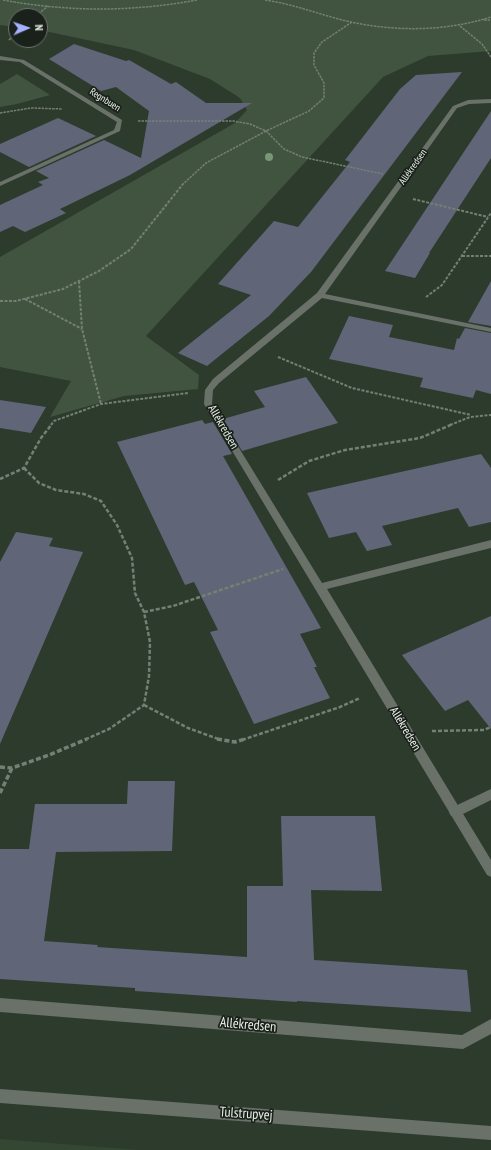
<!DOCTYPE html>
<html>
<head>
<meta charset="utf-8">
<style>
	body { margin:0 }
	#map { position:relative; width:491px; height:1150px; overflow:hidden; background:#2d3b2d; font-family:"PT Sans Narrow",sans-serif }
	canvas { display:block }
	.north { position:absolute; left:8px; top:8px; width:40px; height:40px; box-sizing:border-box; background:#1a201a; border:1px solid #6d746d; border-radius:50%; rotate:88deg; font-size:11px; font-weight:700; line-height:16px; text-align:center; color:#eaf3e9 }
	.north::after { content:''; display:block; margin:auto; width:14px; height:18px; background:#a5b1fc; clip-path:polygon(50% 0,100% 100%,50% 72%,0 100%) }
</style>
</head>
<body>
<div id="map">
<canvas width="491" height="1150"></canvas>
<div class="north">N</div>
</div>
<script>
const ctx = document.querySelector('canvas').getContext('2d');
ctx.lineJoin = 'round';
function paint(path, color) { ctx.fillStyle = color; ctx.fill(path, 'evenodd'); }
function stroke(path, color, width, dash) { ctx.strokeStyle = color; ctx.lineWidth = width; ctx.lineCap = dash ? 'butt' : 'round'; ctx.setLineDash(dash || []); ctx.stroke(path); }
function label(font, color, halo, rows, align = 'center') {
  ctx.font = font + ' "PT Sans Narrow",sans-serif'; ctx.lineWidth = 3.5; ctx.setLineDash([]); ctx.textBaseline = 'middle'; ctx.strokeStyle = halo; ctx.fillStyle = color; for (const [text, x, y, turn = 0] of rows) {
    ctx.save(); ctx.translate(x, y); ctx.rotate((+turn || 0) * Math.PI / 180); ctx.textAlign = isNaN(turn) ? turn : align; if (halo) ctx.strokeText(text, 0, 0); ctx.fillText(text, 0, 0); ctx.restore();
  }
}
const built = new Path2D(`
	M0 1139 139 1150H0Z`);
const green = new Path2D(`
	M0 0H491V51L428 56 383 77 146 336 199 375 198 389 124 396 50 417 71 381 0 367V257L235 123 247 110 240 98 210 79 134 50 40 30V16H16V27L0 25Z
	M17 74 50 95 17 104 0 107V84Z`);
const building = new Path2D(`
	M74 44 126 61 129 60 171 84 176 82 206 103H252L130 175 60 209 66 213 25 232 13 226 0 232V205L43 185 38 182 49 178 36 171 104 140 141 158 149 111 116 87 101 91 49 59Z
	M462 72 311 272 269 316 207 366 178 353 251 295 218 284 274 221 298 227 350 162 345 160 400 89 416 75Z
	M491 111V158L429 253H430L415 278 385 271Z
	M58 118 96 136 29 167 0 152V144Z
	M491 281V326L468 322Z
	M349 316 393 325 389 337 454 350 457 338 459 339 465 328 491 333V394L476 390 473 398 420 387 423 378 329 359Z
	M306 377 338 423 242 451 223 419 265 407 254 391Z
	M0 400 46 407 31 433 0 428Z
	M202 420 205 424 213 422 232 454 223 456 321 628 300 634 317 667H314L330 698 254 724 210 632 218 630 194 582 185 585 117 442Z
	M481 454 491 468V522L469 527 458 508 382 526 392 545 367 551 356 532 329 538 307 493Z
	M16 532 53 538 49 546 83 552 0 744V562Z
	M491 616V729L468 700 445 711 402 655Z
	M128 781H175L172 851 56 852 44 941 98 945 97 947 247 957V886H283L281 816H375L382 891 311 890 314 960 467 970 471 1012 297 1001V1002L135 991V988L0 979V849H29L35 804H127Z`);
const pathFar3 = new Path2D(`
	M3 0C68 12 132 12 197 0
	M265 0C292 4 316 13 342 20 392 32 443 32 491 17
	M36 16 48 6
	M484 20H491
	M460 26 482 44 491 57
	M9 40 16 33
	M0 113 31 108 62 109
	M138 121H233L250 124 266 131 284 149 302 157 383 174
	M182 185 206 163 266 131 309 111 324 98V83L314 65V53L322 42 352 22`);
const pathFar2 = new Path2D(`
	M413 199 488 217
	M462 256H491
	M79 281 82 329 101 404
	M426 297 442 285 491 213
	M25 299 82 329
	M0 301H16L63 289 99 271 131 249 183 184
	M278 357 352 388 471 415
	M51 425 54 421 101 404 188 393
	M450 425 470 417 491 415`);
const pathFar1 = new Path2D(`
	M24 468 39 483 56 490 84 494 101 501 117 525 132 558 135 593 144 612 150 642 149 676 144 705 109 729 84 740
	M0 479 24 468 41 438 52 424
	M278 480 309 461 345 450 420 438 453 424
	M144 612 173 606 283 569
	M144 705 188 728 221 740
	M432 731 484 730 491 727
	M242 740 340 707 360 698`);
const path = new Path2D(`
	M217 739 235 742 245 739
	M0 767 12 768 49 755 87 739
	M0 793 12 768`);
const service = new Path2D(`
	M491 789V800L459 816 455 817 451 816 449 812 451 808Z`);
const minor = new Path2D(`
	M0 56 24 60 122 120 120 131 0 186V182L114 130 117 122 20 62 0 60Z
	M491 99V103L469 104 457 108 325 294 491 328V332L322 298 219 383 213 390 212 404 322 583 491 540V548L327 589 491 860V877L487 875 204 404 205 390 213 379 317 293 453 106 468 100Z
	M0 998 462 1035 491 1019V1034L463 1049 0 1012Z`);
const tertiary = new Path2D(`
	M0 1089 491 1126V1140L0 1103Z`);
const trees = [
	[269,157]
];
const farStreetnames = [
	["Regnbuen",105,100,32],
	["Allékredsen",413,167,-55]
];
const streetNames = [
	["Allékredsen",223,427,60],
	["Allékredsen",405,729,59]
];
const nearStreetnames = [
	["Allékredsen",248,1025,5],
	["Tulstrupvej",246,1114,4]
];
paint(built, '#334733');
paint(green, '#415440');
paint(building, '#616578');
stroke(pathFar3, '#748074', 1.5, [2.5, 1]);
stroke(pathFar2, '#748074', 2, [3, 1.5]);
stroke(pathFar1, '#748074', 2.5, [4, 2]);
stroke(path, '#748074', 3.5, [5, 2.5]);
paint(service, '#6a7169');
paint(minor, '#6a7169');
paint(tertiary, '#6a7169');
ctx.fillStyle = '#769875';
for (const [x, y] of trees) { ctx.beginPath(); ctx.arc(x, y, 4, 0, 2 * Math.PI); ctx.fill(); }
label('10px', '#eaf3e9', '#1a201a', farStreetnames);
label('12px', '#eaf3e9', '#1a201a', streetNames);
label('14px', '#eaf3e9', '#1a201a', nearStreetnames);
</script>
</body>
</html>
